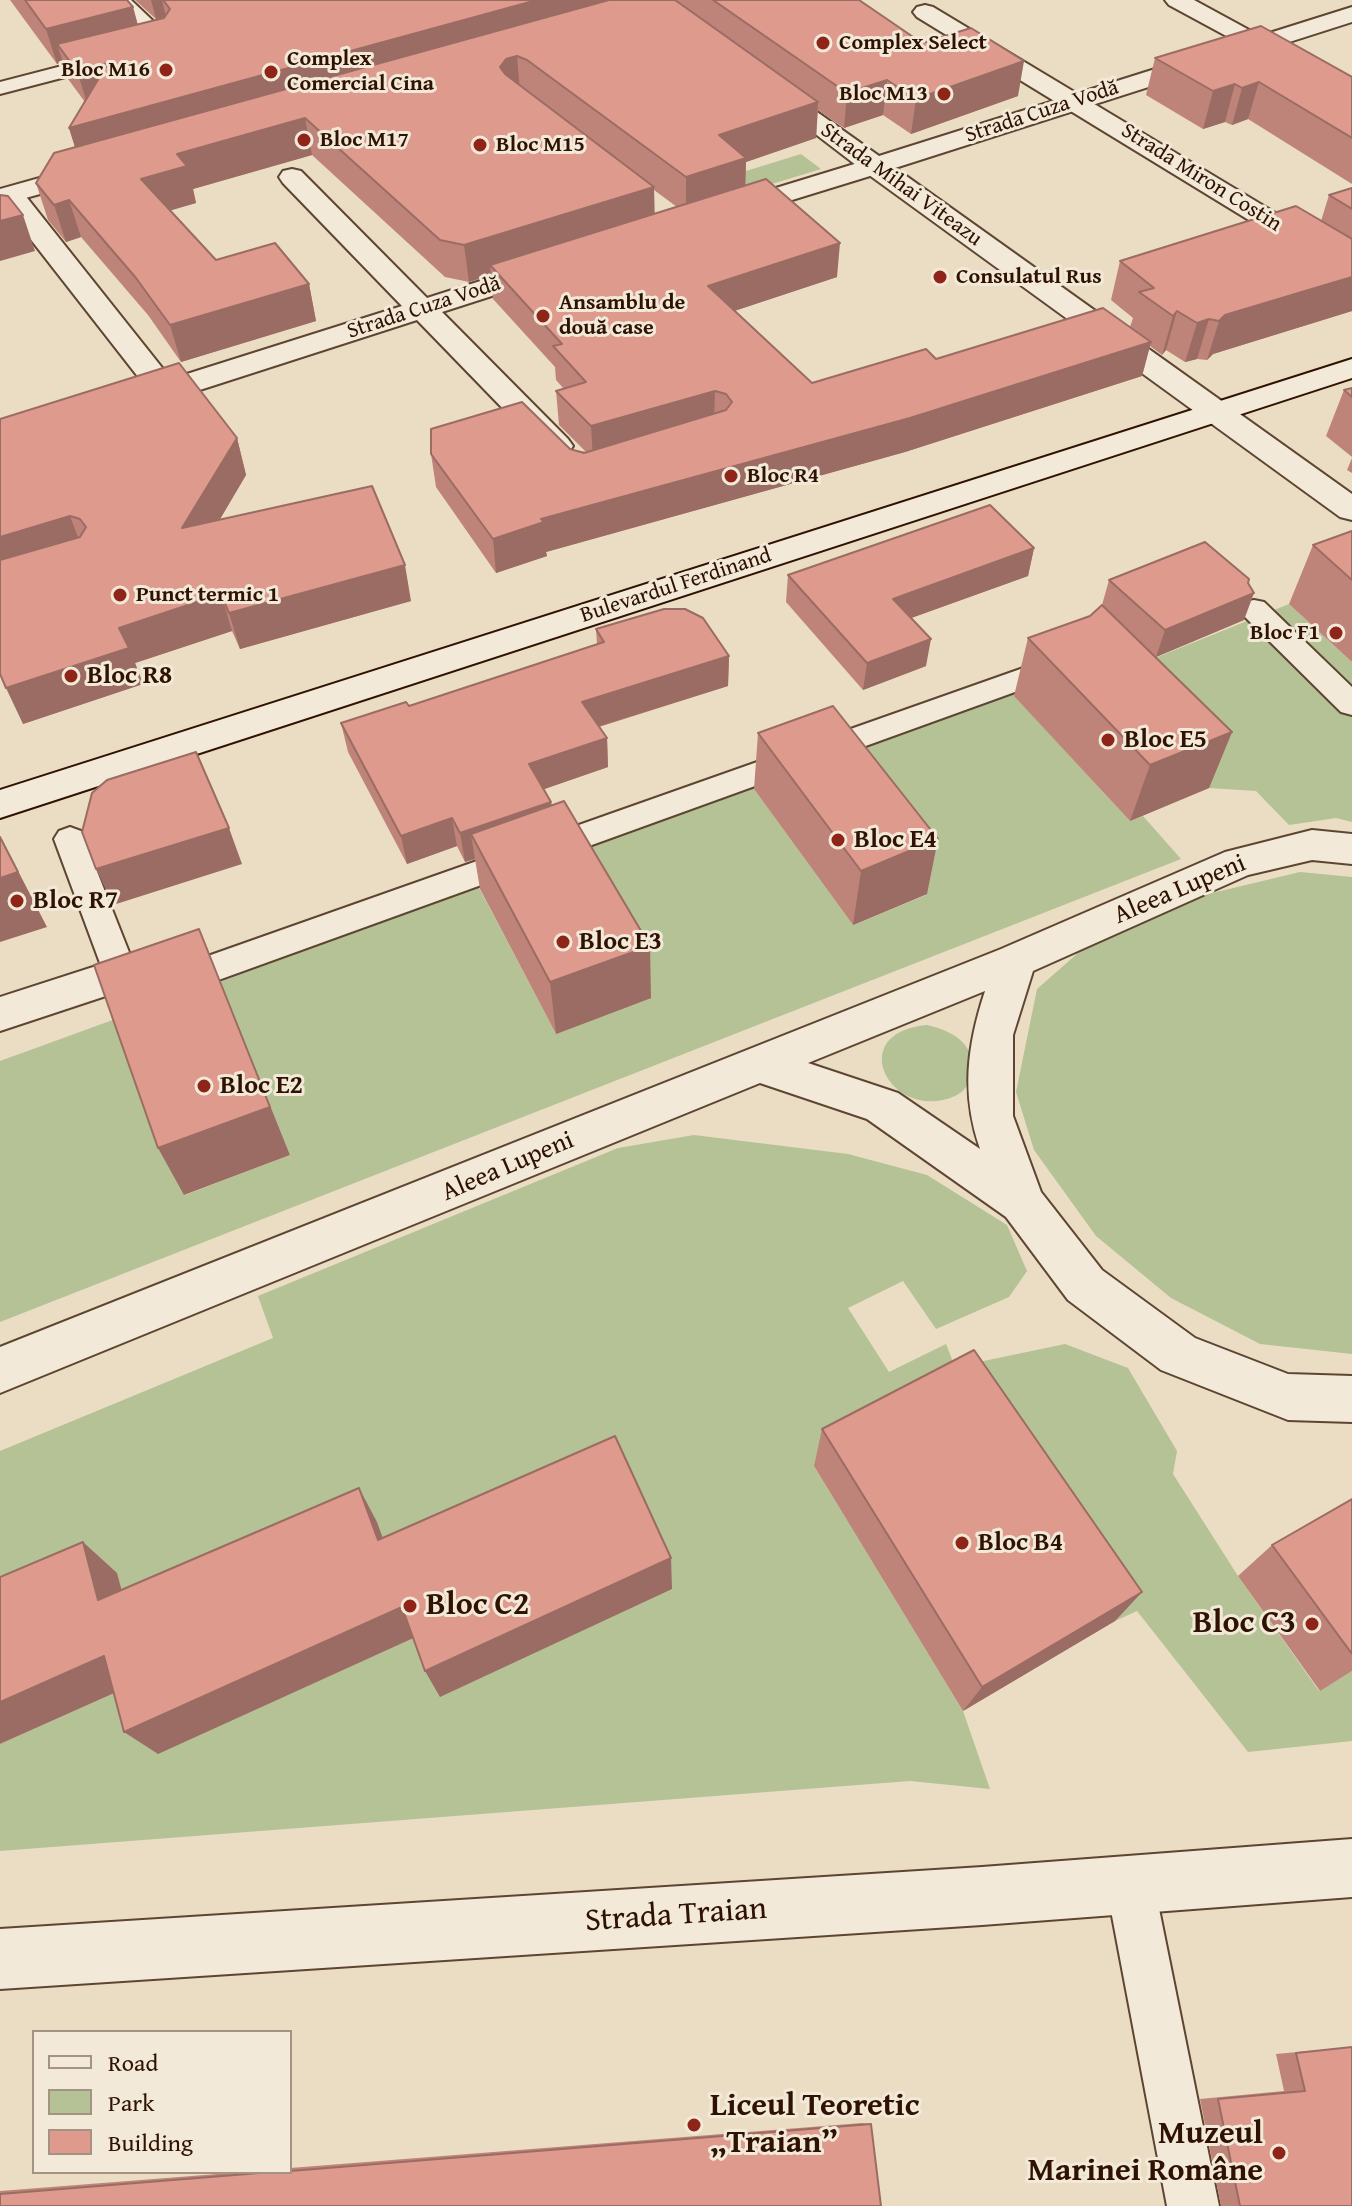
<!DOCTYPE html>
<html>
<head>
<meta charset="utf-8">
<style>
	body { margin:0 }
	#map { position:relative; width:1352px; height:2206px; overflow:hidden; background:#ebddc3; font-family:"Gentium Book Plus",serif }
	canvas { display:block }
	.legend { position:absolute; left:32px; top:2030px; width:260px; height:144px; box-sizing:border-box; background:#f2e9d8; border:2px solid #a49382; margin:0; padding:10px 14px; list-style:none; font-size:24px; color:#2f1201 }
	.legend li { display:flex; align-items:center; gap:16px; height:40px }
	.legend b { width:40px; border:2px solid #a49382 }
</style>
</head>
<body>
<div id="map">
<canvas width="1352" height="2206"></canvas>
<ul class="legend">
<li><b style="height:10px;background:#f2e9d8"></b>Road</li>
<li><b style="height:22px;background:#b4c296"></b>Park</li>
<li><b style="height:22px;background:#de9a8d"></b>Building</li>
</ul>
</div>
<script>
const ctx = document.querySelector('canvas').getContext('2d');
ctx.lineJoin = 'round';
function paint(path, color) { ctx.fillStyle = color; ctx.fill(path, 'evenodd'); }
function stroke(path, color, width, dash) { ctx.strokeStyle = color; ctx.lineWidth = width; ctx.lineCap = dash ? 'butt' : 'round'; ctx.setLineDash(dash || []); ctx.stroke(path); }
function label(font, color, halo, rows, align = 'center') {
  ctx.font = font + ' "Gentium Book Plus",serif'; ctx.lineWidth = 6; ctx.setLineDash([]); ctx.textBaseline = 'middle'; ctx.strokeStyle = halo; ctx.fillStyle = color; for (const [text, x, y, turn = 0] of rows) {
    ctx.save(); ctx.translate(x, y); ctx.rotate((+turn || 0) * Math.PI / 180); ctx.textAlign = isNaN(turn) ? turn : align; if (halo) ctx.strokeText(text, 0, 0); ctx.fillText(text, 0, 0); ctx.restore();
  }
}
const green = new Path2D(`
	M801 154 821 169 697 207 678 192Z
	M1289 604 1352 662V822L1336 818 1289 825 1256 791 1209 788 1085 663 1155 658Z
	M1010 691 1130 821 1143 816 1181 859 0 1322V1061L121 1017 185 1195 290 1155 220 982 478 886 556 1034 568 855 752 786 853 925 926 895 825 761Z
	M1300 872 1352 877V1354L1260 1344 1171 1298 1096 1236 1034 1150 1016 1092 1037 989 1086 946 1200 896Z
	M927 1025C952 1031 976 1043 971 1072 969 1084 966 1091 955 1096 892 1124 842 1033 927 1025Z
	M694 1135 848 1154 927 1175 1007 1225 1027 1271 1009 1297 936 1329 903 1281 848 1308 889 1372 946 1344 955 1367 1065 1344 1128 1368 1177 1451 1173 1474 1238 1576 1319 1691 1352 1671V1741L1248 1752 1137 1611 1115 1621 958 1390 814 1466 963 1711 990 1789 910 1781 0 1851V1744L139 1682 158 1753 418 1636 377 1523 0 1624V1451L273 1338 258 1296 618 1148Z`);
const service = new Path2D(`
	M112 53 122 59 119 63 0 94V82Z
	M1254 600 1264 602 1352 687V715L1341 712 1244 616 1240 609 1244 602Z
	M1063 654 1073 657 1078 664 1073 671 130 1012 118 1008 113 998 54 839 59 831 70 827 81 831 140 980Z
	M1130 1860 1147 1867 1154 1884 1219 2206H1167L1106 1884 1113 1867Z`);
const pedestrian = new Path2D(`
	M93 163 102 165 106 171 102 177 0 205V189Z`);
const minor = new Path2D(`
	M106 0H131L173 40 176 45 173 50H155Z
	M1165 0H1194L1352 86V104L1169 5Z
	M925 5 933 7 1352 259V280L1342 277 917 17 913 12 917 7Z
	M874 158 883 160 887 166 883 172 727 220 717 218 713 212 717 206Z
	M292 169 301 171 427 298 537 263 547 261 557 263 561 269 557 275 442 312 568 439 573 446 568 453 557 456 546 453 417 320 147 407 136 409 125 407 121 400 125 393 146 387 0 200V189H20L171 379 402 306 283 183 279 177 283 171Z
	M1312 830 1352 834V864L1312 860 1248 875 1033 971 1013 1035V1116L1041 1192 1102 1270 1195 1338 1288 1374 1352 1376V1422L1288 1420 1161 1370 1068 1300 1006 1217 867 1119 760 1083 0 1393V1347L1001 949 1225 852ZM985 991C967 1046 961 1094 980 1149L898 1093 808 1063Z
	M121 958 136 962 142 974 136 986 0 1031V997Z`);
const tertiary = new Path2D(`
	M1352 7V22L895 168 1352 494V520L1340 517 865 172 758 90 761 85H779L879 156Z
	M1352 1839V1897L982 1925 0 1989V1929L982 1867Z`);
const secondary = new Path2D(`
	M1352 359V378L0 818V790Z`);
const wall = new Path2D(`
	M10 0H127L133 7 138 25 165 17 156 19 135 0H859L922 43 1018 96 911 134 883 115 844 128 818 110 816 138 746 162 745 186 837 277 734 311 812 383 936 359 1130 327 1133 318 1111 300 1120 261 1321 221 1329 195 1352 188V311L1213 354 1207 360 1197 359 1185 362 1166 350 1162 355 1150 346 1142 376 905 452 546 552 547 556 496 573 436 487 431 454 570 449 586 452 559 425 556 391 564 389 556 380 555 367 493 299 491 275 469 282 445 277 312 155 193 189 196 203 170 210 216 260 309 284 316 321 181 362 148 315 81 237 66 242 48 220 36 183 75 147 69 128 85 102 68 79 63 62 57 64ZM654 190 677 207 654 214Z
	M1155 58 1352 77V184L1248 119 1232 125 1225 122 1203 129 1146 95Z
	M1352 388V457L1326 436 1344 390Z
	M0 419 237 438 246 475 220 519 411 601 240 649 232 631 135 663 143 684 23 724Z
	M1352 458V473L1347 470Z
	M1352 531V662L1289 604 1313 545Z
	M1034 548 1028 576 911 618 926 666 863 690 786 602 788 575Z
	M1109 580 1244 620 1156 657 1232 732 1209 788 1130 821 1014 696 1028 638 1090 616 1102 605Z
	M596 629 729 656 728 686 599 727 607 738 608 767 544 789 651 998 556 1034 480 889 475 859 465 862 457 846 407 864 348 752 341 723 409 706 597 644Z
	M758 733 927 894 853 925 754 789Z
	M822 1429 1142 1592 1115 1621 963 1711 814 1466Z
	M1352 1499V1671L1320 1691 1238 1576 1272 1545Z
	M1352 2047V2206H1221L1200 2099 1284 2091 1276 2054Z
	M862 2123 871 2124 0 2206V2191L243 2172H290V2168Z`);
const shadedWall = new Path2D(`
	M151 0H162L166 17 156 19Z
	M537 0H633L80 163 69 128Z
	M133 7 142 42 57 44 63 62 57 64 46 29Z
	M517 56 520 92 500 67 506 59Z
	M1024 61 1018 96 911 134 916 99Z
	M108 63 88 106 77 71Z
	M887 80 883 115 844 128 847 93Z
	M1259 82 1248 119 1232 125 1242 88Z
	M1235 84 1225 122 1203 129 1213 91Z
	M818 102 816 138 746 162 745 195 686 214V177L719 135Z
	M305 118 312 155 193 189 196 203 152 216 141 179 177 154Z
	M654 187 655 224 490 265 491 275 469 282 464 245Z
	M69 200 81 237 66 242 54 205Z
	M23 215 35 251 0 261V221Z
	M840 243 837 277 707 320 708 286Z
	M1352 277V311L1213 354 1207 360 1219 321 1225 315Z
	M309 284 316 321 181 362 170 325Z
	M1177 311 1166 350 1162 355 1173 316Z
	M1209 319 1197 359 1185 362 1197 323Z
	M1151 342 1142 376 905 452 546 552 547 556 496 573 493 539 541 519Z
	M715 391 714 425 593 460 591 426Z
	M237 438 246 475 193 565 182 528Z
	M70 516 84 553 0 578V537Z
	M1034 548 1028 576 889 626 893 599Z
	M405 565 411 601 240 649 229 613Z
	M1254 593 1244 620 1156 657 1165 630Z
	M221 594 232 631 135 663 143 684 23 724 6 688 119 628Z
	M931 639 926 666 863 690 867 663Z
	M729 656 728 686 584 731 582 702Z
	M1232 732 1209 788 1130 821 1150 765Z
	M607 738 608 767 533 793 529 764Z
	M551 802 554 831 471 834 475 859 465 862 460 833Z
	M452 818 457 846 407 864 401 836Z
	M229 828 242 864 113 905 96 869Z
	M0 836 47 927 0 942Z
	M938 839 927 894 853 925 861 871Z
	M199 929 290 1155 184 1195 158 1148Z
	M650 946 651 998 556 1034 550 982Z
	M359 1488 377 1522 395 1572 378 1540Z
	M83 1542 117 1573 132 1629 98 1600Z
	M671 1558 672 1589 440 1697 425 1671Z
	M1142 1592 1115 1621 963 1711 982 1687Z
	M402 1607 418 1636 158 1754 124 1732Z
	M104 1656 139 1682 0 1744V1702Z`);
const building = new Path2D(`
	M25 0H127L133 7 46 29Z
	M163 0H537L69 128 108 63 77 71 57 44 164 18 170 9Z
	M609 0H675L818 102 719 135 746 158 686 177 527 60 517 56 506 59 500 67 505 74 654 187 464 245 440 240 305 118 177 154 187 166 141 179 216 260 275 243 309 284 170 325 136 278 69 200 54 205 36 183 54 153Z
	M713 0H859L922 43 971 28 1024 61 916 99 887 80 847 93Z
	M1261 26 1352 77V138L1259 82 1242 88 1235 84 1213 91 1155 58Z
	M766 179 840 243 708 286 812 383 926 349 936 359 1103 308 1151 342 910 418 541 519 544 522 493 539 431 454V429L522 402 570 449 584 453 726 410 732 402 726 394 715 391 591 426 556 391 586 382 553 346 562 344 490 265Z
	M1352 188V209L1329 195Z
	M0 195 8 196 23 215 0 221Z
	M1296 206 1352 239V277L1225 315 1219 321 1209 319 1197 323 1177 311 1173 316 1139 292 1154 288 1120 261Z
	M179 363 237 438 182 528 372 486 405 565 229 613 221 594 119 628 129 648 6 688 0 674V560L80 537 86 527 80 519 70 516 0 537V419Z
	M1352 388V397L1344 390Z
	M990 505 1034 548 893 599 931 639 867 663 788 575Z
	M1352 531V580L1313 545Z
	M1205 542 1249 579 1248 583 1254 593 1165 630 1109 580Z
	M1102 605 1232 732 1150 765 1028 638 1090 616Z
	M664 609H685L703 618 729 656 582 702 607 738 529 764 551 802 460 833 452 818 401 836 341 723 406 702 409 706 604 642 596 629Z
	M833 706 938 839 861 871 758 733Z
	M196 752 229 828 96 869 82 832 92 793 107 780Z
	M564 801 650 946 550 982 471 834Z
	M0 837 18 872 0 878Z
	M199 929 270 1107 158 1148 94 965Z
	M974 1350 1142 1592 982 1687 822 1429Z
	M615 1436 671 1558 425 1671 402 1607 124 1732 104 1656 0 1702V1577L83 1542 98 1600 359 1488 378 1540Z
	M1352 1499V1654L1272 1545Z
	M1352 2047V2206H1240L1218 2099 1305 2091 1296 2053Z
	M871 2124 881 2206H0V2194L272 2172H290V2171Z`);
const markers = [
	[823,43,8,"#8f2418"],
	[166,70,8,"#8f2418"],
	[271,72,8,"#8f2418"],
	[944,94,8,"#8f2418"],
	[304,140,8,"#8f2418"],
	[480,145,8,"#8f2418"],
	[940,277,8,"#8f2418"],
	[543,316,8,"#8f2418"],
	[731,476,8,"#8f2418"],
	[120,595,8,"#8f2418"],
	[1336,633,8,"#8f2418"],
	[71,676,8,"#8f2418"],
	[1108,740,8,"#8f2418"],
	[838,840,8,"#8f2418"],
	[17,901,8,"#8f2418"],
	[563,942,8,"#8f2418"],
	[204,1086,8,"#8f2418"],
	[962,1543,8,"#8f2418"],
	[410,1606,8,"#8f2418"],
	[1312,1624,8,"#8f2418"],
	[694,2125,8,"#8f2418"],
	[1279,2153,8,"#8f2418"]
];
const farPoinames = [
	["Complex Select",839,43],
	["Complex",287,59],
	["Comercial Cina",287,84],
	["Bloc M16",150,70,"right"],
	["Bloc M13",928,94,"right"],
	["Bloc M17",320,140],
	["Bloc M15",496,145],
	["Consulatul Rus",956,277],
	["Ansamblu de",559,303],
	["două case",559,328],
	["Bloc R4",747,476],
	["Punct termic 1",136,595],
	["Bloc F1",1320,633,"right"]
];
const farStreetnames = [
	["Strada Cuza Vodă",1042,112,-18],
	["Strada Miron Costin",1201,178,32],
	["Strada Mihai Viteazu",901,185,36],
	["Strada Cuza Vodă",424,308,-18],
	["Bulevardul Ferdinand",676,586,-18]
];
const poiNames = [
	["Bloc R8",87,676],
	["Bloc E5",1124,740],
	["Bloc E4",854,840],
	["Bloc R7",33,901],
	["Bloc E3",579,942],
	["Bloc E2",220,1086],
	["Bloc B4",978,1543]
];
const streetNames = [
	["Aleea Lupeni",1180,890,-23],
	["Aleea Lupeni",508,1167,-23]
];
const nearPoinames = [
	["Bloc C2",426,1606],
	["Bloc C3",1296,1624,"right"],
	["Liceul Teoretic",710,2107],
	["„Traian”",710,2144],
	["Muzeul",1263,2135,"right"],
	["Marinei Române",1263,2172,"right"]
];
const nearStreetnames = [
	["Strada Traian",676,1916,-4]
];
paint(green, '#b4c296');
stroke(service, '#5e4532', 4);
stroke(pedestrian, '#5e4532', 4);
stroke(minor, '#5e4532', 4);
stroke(tertiary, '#5e4532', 4);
stroke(secondary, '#2f1201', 4);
paint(service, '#f2e9d8');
paint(pedestrian, '#f2e9d8');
paint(minor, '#f2e9d8');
paint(tertiary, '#f2e9d8');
paint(secondary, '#f2e9d8');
paint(wall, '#bf8479');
paint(shadedWall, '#9b6c63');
paint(building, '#de9a8d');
stroke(building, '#9b6c63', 2);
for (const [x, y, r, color] of markers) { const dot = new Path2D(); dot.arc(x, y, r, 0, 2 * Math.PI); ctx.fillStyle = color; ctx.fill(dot); stroke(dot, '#f2e9d8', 3); }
label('bold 22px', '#2f1201', '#f2e9d8', farPoinames, 'left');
label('22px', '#2f1201', '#f2e9d8', farStreetnames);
label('bold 26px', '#2f1201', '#f2e9d8', poiNames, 'left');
label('26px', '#2f1201', '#f2e9d8', streetNames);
label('bold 32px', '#2f1201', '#f2e9d8', nearPoinames, 'left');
label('32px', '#2f1201', '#f2e9d8', nearStreetnames);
</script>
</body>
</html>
